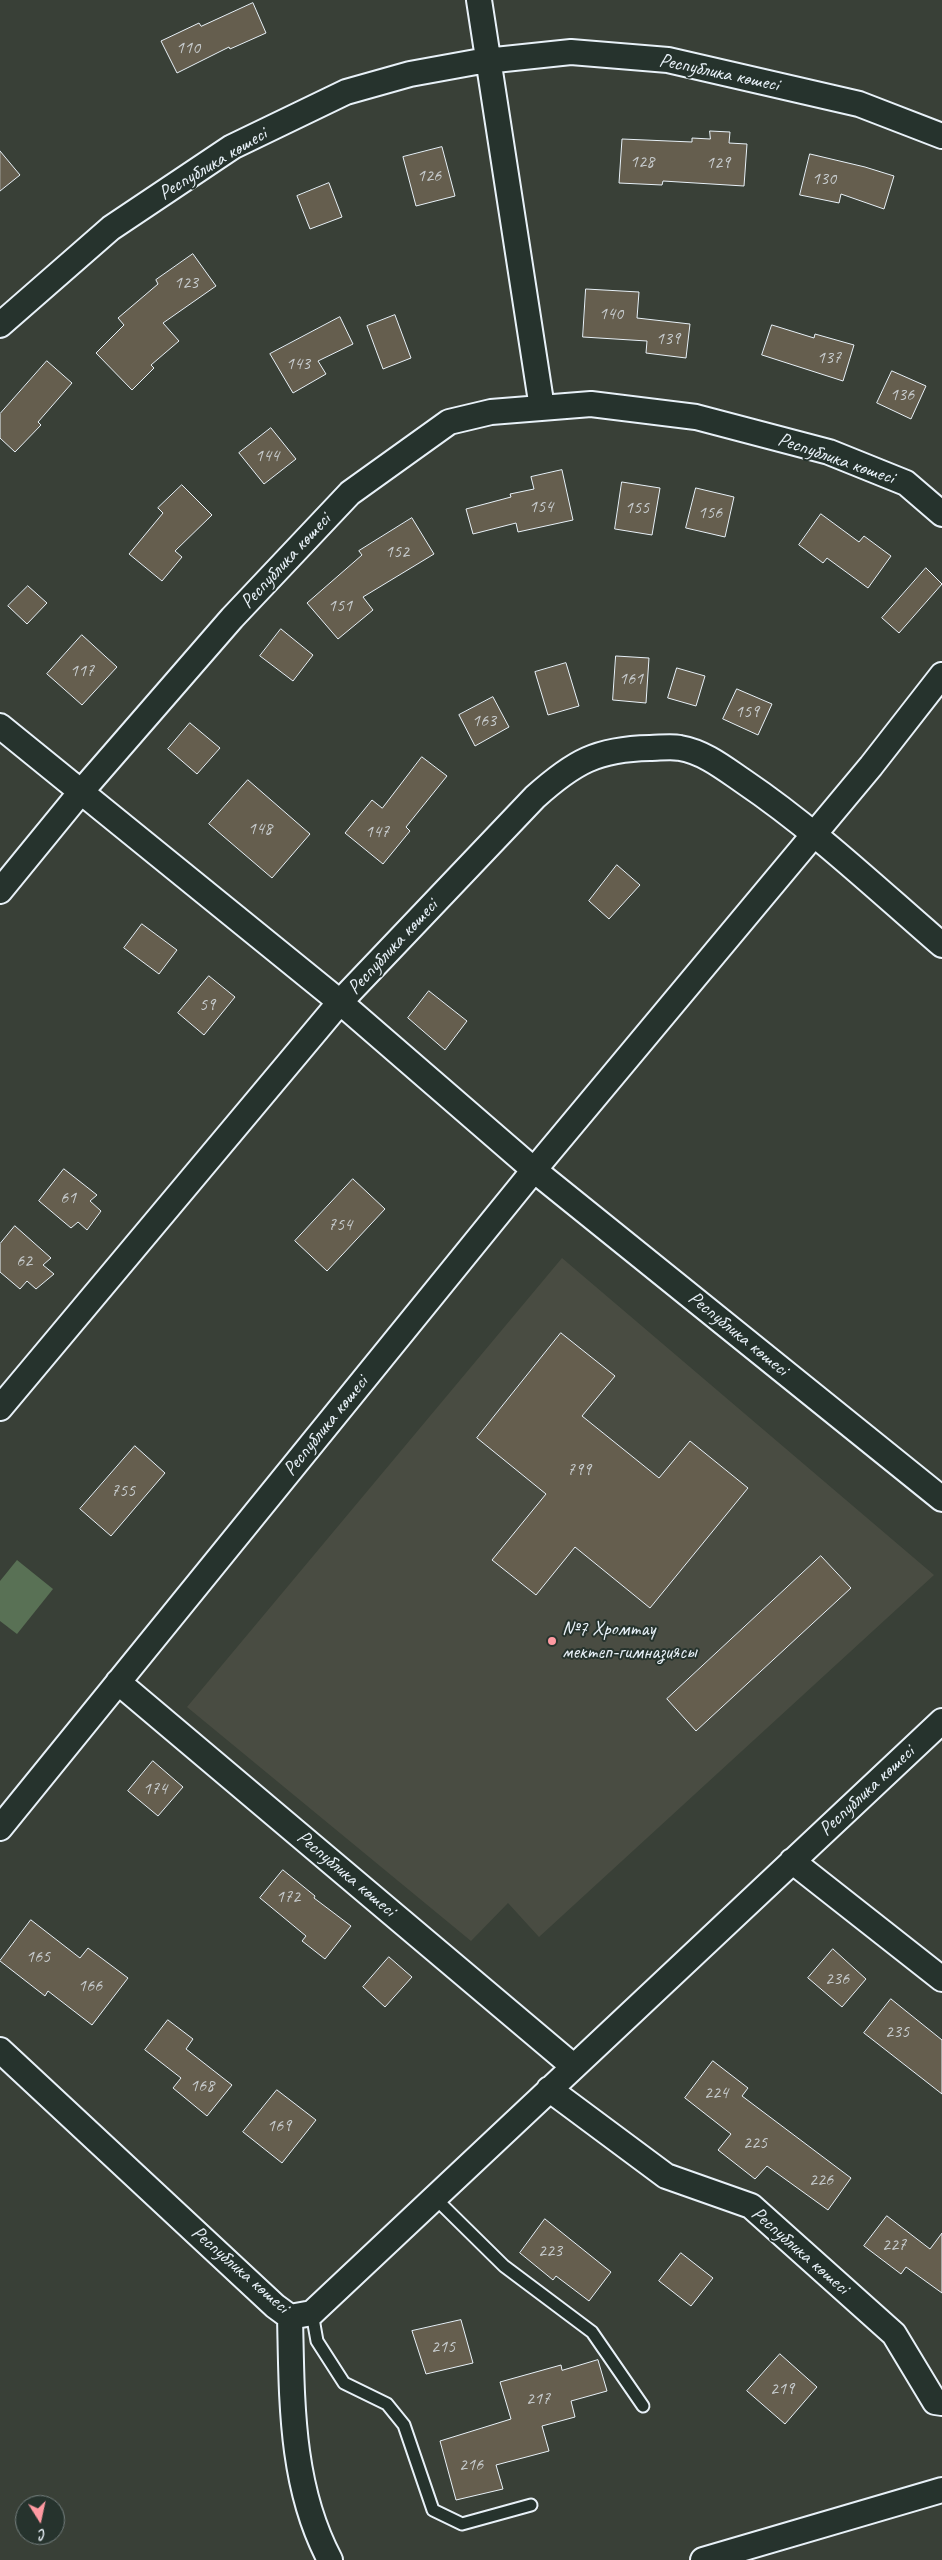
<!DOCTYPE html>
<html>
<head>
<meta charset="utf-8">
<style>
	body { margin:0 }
	#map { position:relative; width:942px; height:2560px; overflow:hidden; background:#394037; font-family:Caveat,sans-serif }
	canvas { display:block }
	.north { position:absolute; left:15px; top:2495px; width:50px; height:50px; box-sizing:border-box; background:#26332d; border:1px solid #747f7e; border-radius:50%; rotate:170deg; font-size:14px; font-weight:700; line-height:20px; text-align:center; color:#e8f1f8 }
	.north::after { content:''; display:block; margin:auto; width:18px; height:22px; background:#ff9aa2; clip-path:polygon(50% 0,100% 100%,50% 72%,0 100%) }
</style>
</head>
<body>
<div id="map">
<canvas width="942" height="2560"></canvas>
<div class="north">С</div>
</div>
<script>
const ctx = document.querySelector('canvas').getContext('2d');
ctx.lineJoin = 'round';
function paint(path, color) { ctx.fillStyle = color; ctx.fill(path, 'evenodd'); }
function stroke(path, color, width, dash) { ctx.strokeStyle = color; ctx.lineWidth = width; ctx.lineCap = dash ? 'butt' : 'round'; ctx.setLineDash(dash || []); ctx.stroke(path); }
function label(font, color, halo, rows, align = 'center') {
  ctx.font = font + ' Caveat,sans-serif'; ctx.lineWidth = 4; ctx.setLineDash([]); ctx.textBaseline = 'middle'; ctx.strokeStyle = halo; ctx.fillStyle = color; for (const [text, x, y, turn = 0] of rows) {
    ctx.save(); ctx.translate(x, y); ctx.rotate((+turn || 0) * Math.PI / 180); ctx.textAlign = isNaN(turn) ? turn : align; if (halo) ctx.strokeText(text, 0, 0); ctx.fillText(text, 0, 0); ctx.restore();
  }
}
const built = new Path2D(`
	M562 1258 934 1575 539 1937 508 1903 471 1941 187 1707Z`);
const green = new Path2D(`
	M17 1560 53 1589 17 1634 0 1621V1581Z`);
const building = new Path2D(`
	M253 3 266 33 230 49 229 47 177 73 161 41 199 23 201 26Z
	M710 131 730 132 729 143 747 144 744 186 663 181 662 185 619 183 622 139 692 142V138L710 139Z
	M442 147 455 196 416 206 403 157Z
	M0 151 20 175 0 191Z
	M810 154 865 167 894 176 884 209 841 194 839 203 800 195Z
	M329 183 342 217 310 229 297 196Z
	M193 254 216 286 163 323 179 341 151 365 154 368 132 390 96 353 124 325 118 318 158 284 156 280Z
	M586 289 639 292 637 318 690 324 686 358 646 353 647 341 583 337Z
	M395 315 411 358 383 369 367 326Z
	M340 317 353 344 318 361 326 374 293 393 270 354Z
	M772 325 814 338 815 334 854 345 843 381 762 355Z
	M47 361 72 383 38 422 41 425 15 452 0 438V414Z
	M892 371 926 386 911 419 877 403Z
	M271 428 296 459 264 484 239 453Z
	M562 470 573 520 518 532 516 523 473 534 466 509 511 497 510 494 534 489 531 477Z
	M622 482 660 488 652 535 615 529Z
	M182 485 212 515 175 551 182 557 162 581 129 554 163 513 158 508Z
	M696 488 734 497 725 537 686 528Z
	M821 514 859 542 864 536 891 556 868 588 827 558 823 563 799 545Z
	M412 518 434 554 363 597 373 610 338 639 307 603 362 555 359 551Z
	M926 568 942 584 899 633 882 618Z
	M28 586 47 603 27 624 8 606Z
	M281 629 313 655 293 681 260 656Z
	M82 635 117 667 82 705 47 674Z
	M616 656 649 658 646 703 613 700Z
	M566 663 579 706 548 715 535 672Z
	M677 668 705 676 696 706 668 698Z
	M737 689 772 704 758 735 723 719Z
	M493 697 509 727 475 746 459 715Z
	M190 723 220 748 197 774 168 749Z
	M422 757 447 776 406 827 410 831 383 864 345 833 372 800 382 808Z
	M248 780 310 834 272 878 209 824Z
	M617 865 640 885 609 919 589 901Z
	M142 924 177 950 159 974 124 948Z
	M209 976 235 997 204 1035 178 1013Z
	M429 991 467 1021 445 1050 408 1018Z
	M64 1169 97 1195 90 1201 101 1211 87 1230 78 1222 71 1228 39 1201Z
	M353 1179 385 1209 327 1271 295 1241Z
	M15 1226 51 1258 43 1265 54 1274 36 1289 27 1281 20 1289 0 1272V1244Z
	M561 1333 615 1376 582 1416 659 1478 690 1441 748 1488 650 1608 575 1547 536 1595 492 1560 546 1494 477 1438Z
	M135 1446 165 1473 111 1536 80 1509Z
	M821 1556 851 1588 696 1731 667 1699Z
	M153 1761 183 1787 158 1816 128 1791Z
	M283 1870 315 1896 314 1898 351 1926 325 1959 302 1941 306 1936 260 1898Z
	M31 1920 80 1958 88 1948 128 1978 92 2025 48 1991 45 1996 0 1961Z
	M833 1949 866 1979 842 2007 808 1978Z
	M389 1957 412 1977 385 2007 363 1987Z
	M891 1999 942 2040V2094L864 2033Z
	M168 2020 193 2039 186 2049 232 2085 207 2116 173 2088 181 2078 145 2050Z
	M713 2061 748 2088 742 2096 851 2178 828 2210 767 2166 755 2179 718 2150 731 2134 685 2098Z
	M277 2090 316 2120 282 2163 243 2132Z
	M887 2216 930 2249 942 2233V2293L906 2267 901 2274 864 2246Z
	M545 2219 611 2272 589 2301 556 2276 553 2280 520 2253Z
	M681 2253 713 2278 691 2306 659 2281Z
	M461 2320 473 2363 426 2374 412 2331Z
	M780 2354 817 2387 785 2424 747 2391Z
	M598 2360 607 2391 571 2401 575 2417 542 2426 549 2451 496 2465 503 2489 456 2500 440 2441 511 2419 500 2382 561 2365 562 2370Z`);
const service = new Path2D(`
	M433 2196 504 2266 592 2332 643 2406
	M312 2313 317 2341 344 2383 387 2404 404 2425 433 2510 462 2524 531 2505`);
const minor = new Path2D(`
	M479 0 542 408
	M0 325 111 228 232 147 346 92 410 74 476 62 571 52 668 60 859 104 942 136
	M0 726 340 1002 534 1170 942 1499
	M0 891 80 793 232 618 350 493 449 422 491 412 591 404 696 417 829 452 906 483 942 514
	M0 1408 340 1002 535 797C574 762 597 749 650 748 659 748 671 746 680 748 704 752 724 768 743 781 814 829 877 889 942 945
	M118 1682 573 2066
	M0 1828 534 1170 871 766 942 675
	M792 1861 942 1979
	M0 2050 275 2306 290 2317 312 2313 942 1721
	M549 2089 666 2176 751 2206 894 2334 935 2402 942 2403
	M290 2317C292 2399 290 2485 330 2560
	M703 2560 942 2490`);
const markers = [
	[552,1641,5,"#ff9aa2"]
];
const numberNames = [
	["110",188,48],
	["128",642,162],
	["129",718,163],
	["126",429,176],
	["130",824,179],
	["123",186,283],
	["140",611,314],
	["139",668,339],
	["137",829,358],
	["143",298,364],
	["136",902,395],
	["144",267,456],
	["154",541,507],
	["155",637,508],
	["156",710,513],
	["152",397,552],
	["151",340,606],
	["117",82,671],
	["161",631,679],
	["159",747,712],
	["163",484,721],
	["148",260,829],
	["147",377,832],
	["59",207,1005],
	["61",68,1198],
	["754",340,1225],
	["62",24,1261],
	["799",579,1470],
	["755",123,1491],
	["174",155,1789],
	["172",288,1897],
	["165",38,1957],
	["236",837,1979],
	["166",90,1986],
	["235",897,2032],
	["168",202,2086],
	["224",716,2093],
	["169",279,2126],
	["225",755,2143],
	["226",821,2180],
	["227",894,2245],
	["223",550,2251],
	["215",443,2347],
	["219",782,2389],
	["217",538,2399],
	["216",471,2465]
];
const streetNames = [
	["Республика көшесі",719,73,12],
	["Республика көшесі",213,164,-31],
	["Республика көшесі",836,459,19],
	["Республика көшесі",286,561,-47],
	["Республика көшесі",393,947,-47],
	["Республика көшесі",738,1334,39],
	["Республика көшесі",326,1426,-51],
	["Республика көшесі",867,1791,-43],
	["Республика көшесі",346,1874,40],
	["Республика көшесі",800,2251,41],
	["Республика көшесі",240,2270,41]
];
const poiNames = [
	["№7 Хромтау",562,1630],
	["мектеп-гимназиясы",562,1653]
];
paint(built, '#494c42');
paint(green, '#597155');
paint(building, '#655e4e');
stroke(building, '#e8f1f8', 1);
stroke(service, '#e8f1f8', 15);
stroke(minor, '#e8f1f8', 28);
stroke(service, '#26332d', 11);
stroke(minor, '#26332d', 24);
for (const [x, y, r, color] of markers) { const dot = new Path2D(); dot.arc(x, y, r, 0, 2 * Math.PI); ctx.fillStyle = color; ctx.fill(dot); stroke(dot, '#26332d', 2); }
label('18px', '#c7ccce', null, numberNames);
label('20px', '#e8f1f8', '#26332d', streetNames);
label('20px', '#e8f1f8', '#26332d', poiNames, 'left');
</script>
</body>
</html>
